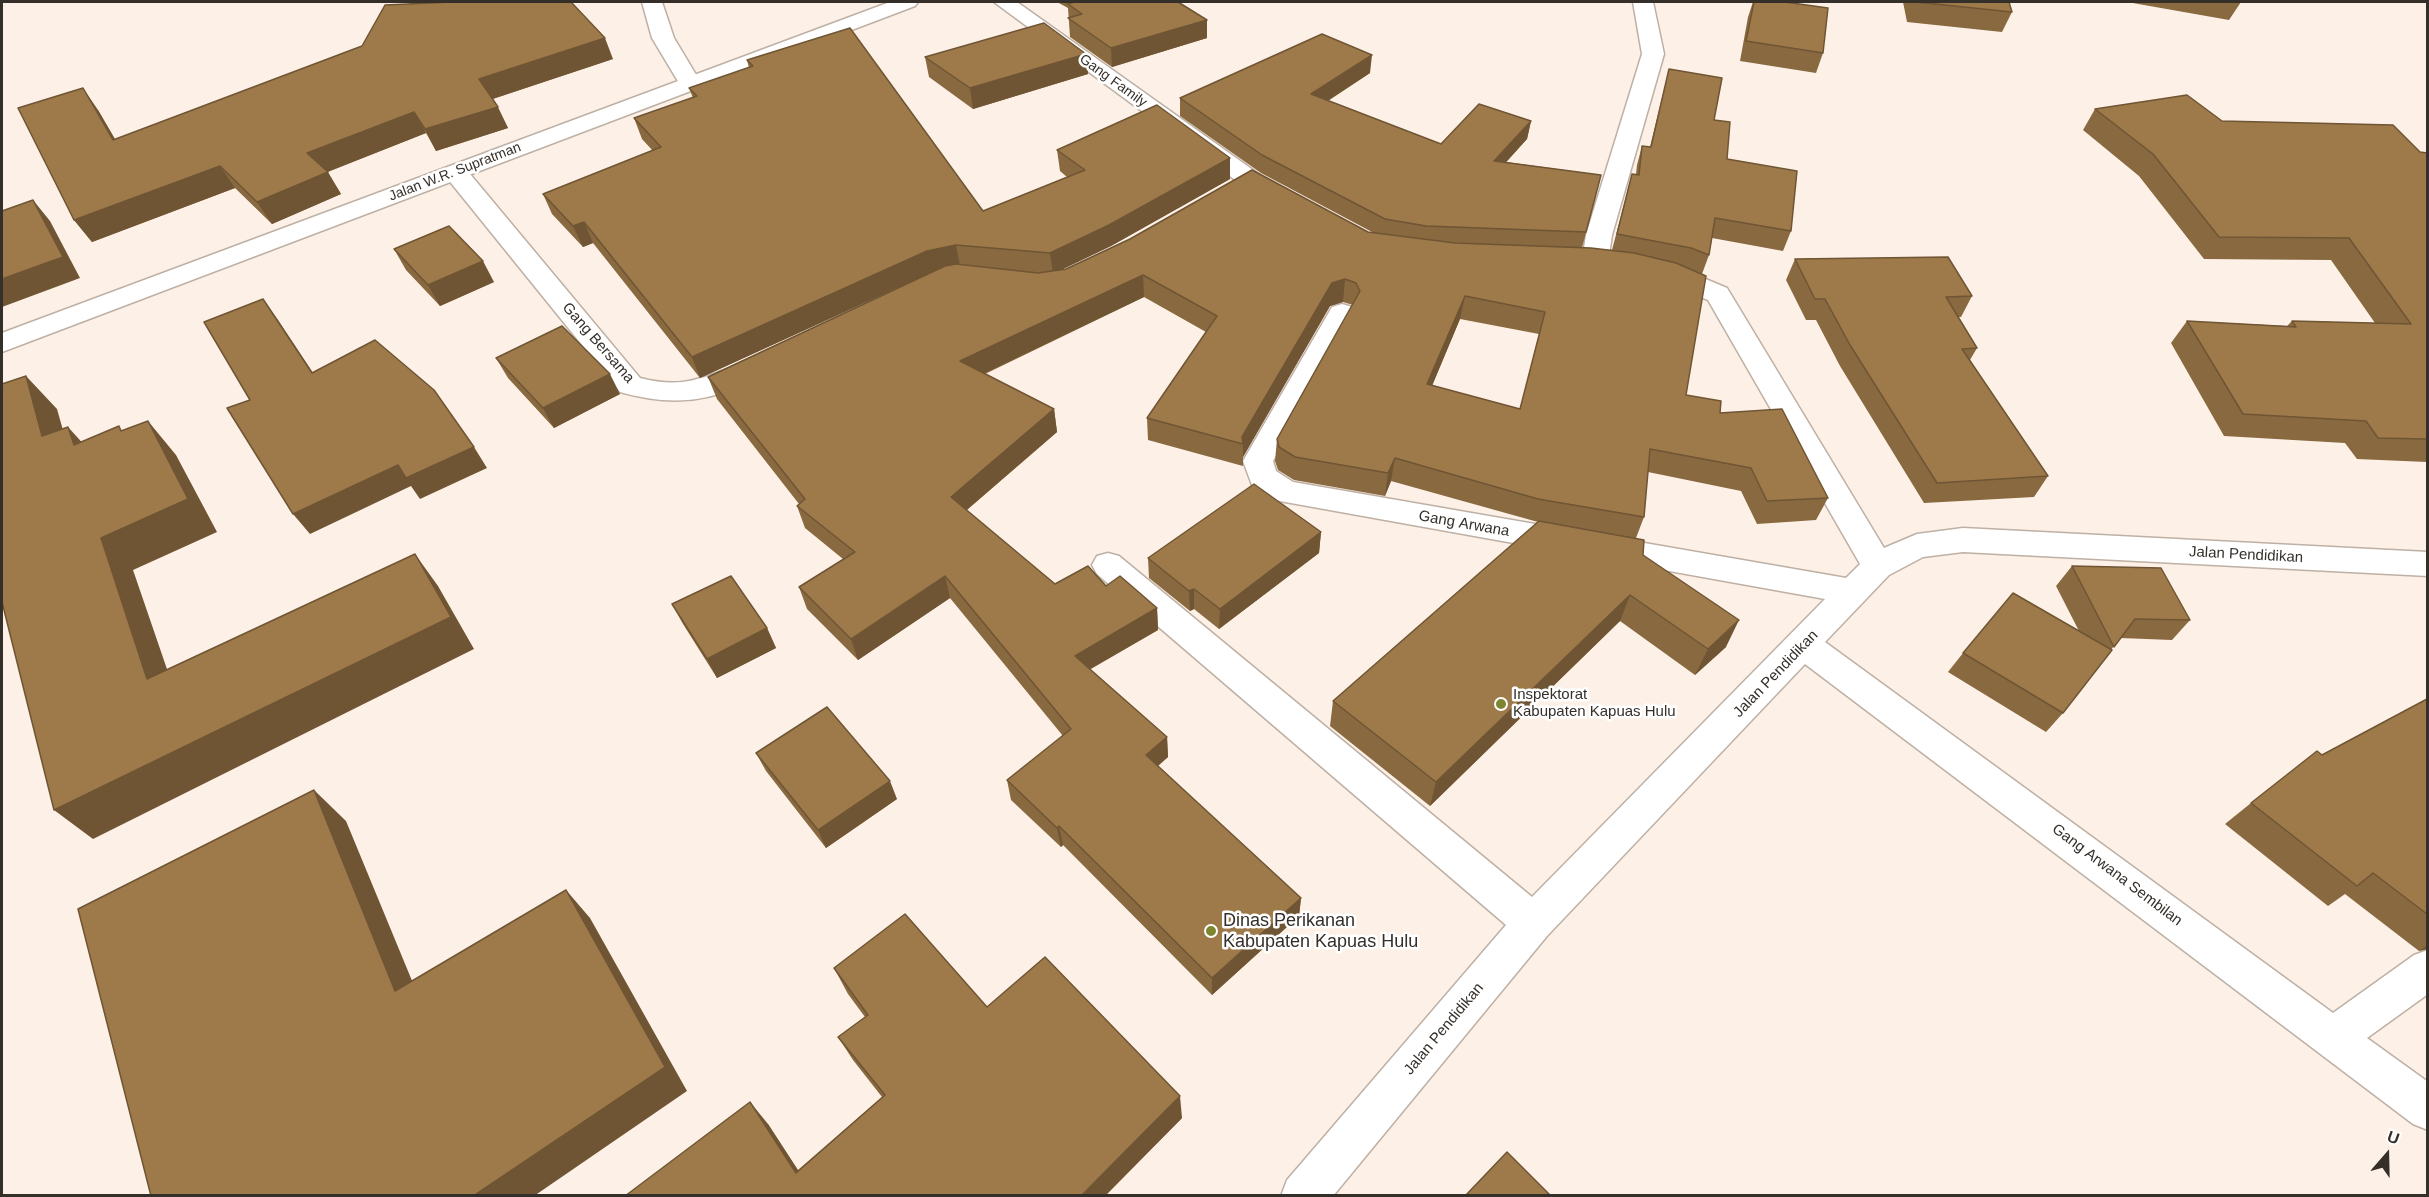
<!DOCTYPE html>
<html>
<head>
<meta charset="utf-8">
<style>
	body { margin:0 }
	#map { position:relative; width:2429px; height:1197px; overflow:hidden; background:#fdf0e6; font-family:Helvetica,sans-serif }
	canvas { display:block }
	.frame { position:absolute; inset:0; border:3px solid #352f2a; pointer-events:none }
	.north { position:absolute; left:2357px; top:1125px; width:60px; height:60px; -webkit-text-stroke:4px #fff; paint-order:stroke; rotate:20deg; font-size:16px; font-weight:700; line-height:24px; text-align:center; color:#352f2a }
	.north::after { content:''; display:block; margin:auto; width:21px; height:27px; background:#352f2a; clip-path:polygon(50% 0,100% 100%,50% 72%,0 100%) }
</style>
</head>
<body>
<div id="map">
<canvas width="2429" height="1197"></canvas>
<div class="frame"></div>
<div class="north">U</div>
</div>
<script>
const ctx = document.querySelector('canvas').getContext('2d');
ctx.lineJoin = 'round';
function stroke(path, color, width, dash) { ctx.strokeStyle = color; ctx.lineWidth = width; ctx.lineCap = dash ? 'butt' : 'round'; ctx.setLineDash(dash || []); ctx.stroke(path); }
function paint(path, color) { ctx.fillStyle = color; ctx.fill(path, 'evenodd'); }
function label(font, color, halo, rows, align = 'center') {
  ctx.font = font + ' Helvetica,sans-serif'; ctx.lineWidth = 5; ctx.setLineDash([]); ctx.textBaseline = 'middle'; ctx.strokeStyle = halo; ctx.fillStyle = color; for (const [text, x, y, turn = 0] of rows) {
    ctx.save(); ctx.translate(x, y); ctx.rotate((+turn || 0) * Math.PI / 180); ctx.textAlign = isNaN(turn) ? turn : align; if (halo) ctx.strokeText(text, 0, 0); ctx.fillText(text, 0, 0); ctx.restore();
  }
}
const minor = new Path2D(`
	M642 2H662L674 38 701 83 698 88H682L652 38Z
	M994 2H1017L1260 175 1291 192 1294 197 1291 202 1282 204 1273 202 1242 185Z
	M1633 2H1653L1664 54 1612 235 1609 255 1684 270 1727 288 1884 548 1917 534 1963 528 2428 552V576L1963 552 1923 557 1889 575 1825 642 2333 1013 2414 955 2428 950V994L2367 1038 2428 1082V1130L2413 1124 1805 664 1547 936 1333 1196H1281L1287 1180 1506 925 1097 574 1092 565 1097 556 1108 553 1119 556 1532 897 1825 599 1274 500 1252 485 1243 461 1332 307 1342 304 1352 307 1356 313 1273 461 1276 471 1293 482 1846 578 1860 564 1708 300 1667 283 1595 269 1586 267 1582 261 1586 235 1642 54Z
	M456 166 465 168 640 378C690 391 708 373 752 361L762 363 766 370C760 380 749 383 739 387 697 404 663 404 620 392L447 178 444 173 447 168Z`);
const highway = new Path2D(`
	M890 2H918L915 6 2 352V333Z`);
const wall = new Path2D(`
	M1057 2H1178L1207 38 1112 67 1070 37 1068 8Z
	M1753 2H1785L1823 53 1816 73 1740 61 1748 17Z
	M1903 2H2009L2012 12 2002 32 1907 22Z
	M2127 2H2241L2229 20Z
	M1086 54 1088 74 973 109 929 77 925 57Z
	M613 59 493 99 508 128 436 151 426 133 327 172 341 194 272 224 235 188 92 242 74 220 98 110 115 139Z
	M747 60 983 211 1067 177 1060 171 1057 150 1230 179 1111 246 1060 270 1368 232H1372L1261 173 1180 116V98L1370 73 1328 101 1441 144 1531 121 1527 139 1506 162 1601 175 1582 248 1612 250 1632 174H1636L1637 165 1642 146 1650 147 1669 69 1714 120 1727 159 1791 231 1783 251 1712 238 1709 255 1702 274 1686 395 1720 413 1828 498 1816 520 1757 524 1741 491 1648 472 1644 517 1636 538 1643 555 1726 647 1695 675 1620 621 1430 806 1330 726 1333 701 1538 522 1391 481 1385 496 1294 480 1278 470 1275 461 1277 439 1353 305 1343 302 1330 306 1243 457V466L1148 440 1147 418 1206 332 1144 297 985 374 1054 409 1057 432 967 510 1055 584 1106 586 1157 608 1158 630 1090 669 1167 737 1168 757 1158 766 1301 898 1299 916 1212 995 1063 845 1061 847 1011 800 1007 780 1063 736 950 598 858 660 807 609 799 587 843 559 805 528 797 506 799 504 717 399 708 377 936 271 932 272 700 378 593 243 583 247 552 214 543 194 653 151 642 139 634 118 693 98 689 88 749 68ZM1460 319 1539 334 1520 409 1432 386Z
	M2095 109 2222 121 2427 153V462L2357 459 2345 443 2224 436 2171 343 2187 321 2287 326 2292 321 2375 323 2331 260 2204 259 2139 176 2083 130Z
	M394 249 494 282 440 306 406 270Z
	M1795 259 1972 296 1961 317H1958L1977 348 1970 360 2048 476 2034 497 1924 503 1840 366 1816 320H1806L1786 280Z
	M496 358 620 394 554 428 508 378Z
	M1321 532 1319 553 1219 629 1194 609 1190 611 1149 578 1148 558Z
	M2072 566 2190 620 2172 640 2120 638 2063 713 2046 732 1948 672 1963 653 2079 631 2056 586Z
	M672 604 767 628 776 648 717 678 683 624Z
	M2427 699V949L2419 951 2345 894 2328 906 2225 824 2251 803 2322 755Z
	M756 753 897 799 826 848 766 771Z
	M834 968 987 1007 1182 1118 1105 1196H625L768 1124 798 1170 882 1097 853 1060 838 1037 865 1017 848 994Z`);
const shadedWall = new Path2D(`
	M1207 20V38L1112 67 1111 48Z
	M605 38 613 59 489 100 479 79Z
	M1086 54 1088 74 973 109 970 88Z
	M1372 55 1370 73 1310 112 1311 94Z
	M83 88 98 110 128 162 113 140Z
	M498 107 508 128 436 151 425 129Z
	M414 112 426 133 320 175 307 153Z
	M1531 121 1527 139 1491 179 1494 161Z
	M1230 158V179L1111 246 1053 274 1050 253Z
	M220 166 235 188 92 242 74 220Z
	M328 172 341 194 272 224 257 202Z
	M33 200 50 221 80 278 2 307V279Z
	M584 222 593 243 583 247 573 226Z
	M956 245 960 266 932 272 700 378 692 357 927 251Z
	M483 261 494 282 440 306 428 285Z
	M1143 275 1144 297 964 383 960 361Z
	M1345 279 1343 302 1330 306 1243 457V444L1242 437 1332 283Z
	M1465 296 1460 319 1423 407 1427 384Z
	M263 299 278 320 327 394 312 373Z
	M610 374 620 394 554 428 543 408Z
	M26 376 57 409 74 469 42 436Z
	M1054 409 1057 432 956 519 951 497Z
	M148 421 176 455 217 532 133 570 181 710 147 679 101 538Z
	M68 427 98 460 74 445Z
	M474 447 487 468 420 499 411 486 310 534 293 514 398 465Z
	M1395 458 1391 481 1385 496 1388 473Z
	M1321 532 1319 553 1219 629 1220 609Z
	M415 554 438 586 474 649 93 839 54 810Z
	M945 576 950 598 858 660 851 639Z
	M1194 589V609L1190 611 1189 591Z
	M1630 595 1620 621 1430 806 1436 782Z
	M1157 608 1158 630 1077 677 1075 656Z
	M1739 620 1726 647 1695 675 1708 649Z
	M767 628 776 648 717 678 707 659Z
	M1167 737 1168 757 1147 775 1146 755Z
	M890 781 897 799 826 848 818 830Z
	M314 790 346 821 427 1017 395 991Z
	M1059 826 1063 845 1061 847 1057 828Z
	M566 890 590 918 687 1091 534 1196H477L476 1194Z
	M1301 898 1299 916 1212 995V978Z
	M2427 946V949L2419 951Z
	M1180 1096 1182 1118 1105 1196H1081Z
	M750 1102 768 1124 812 1192 796 1173Z`);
const building = new Path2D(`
	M452 2H571L605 38 479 79 498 107 425 129 414 112 307 153 328 172 257 202 220 166 74 220 18 108 83 88 113 140 362 46 385 5Z
	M1074 2H1178L1207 20 1111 48 1068 18 1082 14 1068 4Z
	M1754 2H1785L1828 8 1823 53 1746 41Z
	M1916 2H2009L2012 12Z
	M1044 23 1086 54 970 88 925 57Z
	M850 28 983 211 1085 170 1057 150 1157 105 1230 158 1109 225 1050 253 956 245 927 251 692 357 584 222 573 226 543 194 661 147 634 118 697 96 689 88 753 66 747 60Z
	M1322 34 1372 55 1311 94 1441 144 1479 104 1531 121 1494 161 1601 175 1586 232 1426 226 1385 219 1262 155 1180 98Z
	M1669 69 1722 78 1714 120 1730 122 1727 159 1797 171 1791 231 1715 218 1709 255 1691 248 1617 234 1632 174 1639 175 1642 146 1651 147Z
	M2187 95 2222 121 2393 125 2420 152 2427 153V439L2378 438 2366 421 2243 414 2187 321 2296 327 2292 321 2411 324 2349 238 2219 237 2153 154 2095 109Z
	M1252 170 1368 232 1455 243 1591 248 1634 253 1676 263 1706 276 1686 395 1721 401 1720 413 1782 409 1828 498 1767 501 1751 468 1650 449 1644 517 1538 499 1395 458 1388 473 1295 457 1279 447 1277 439 1360 291 1356 283 1345 279 1332 283 1242 437 1243 444 1147 418 1217 316 1143 275 960 361 1054 409 951 497 1055 584 1088 566 1106 586 1120 576 1157 608 1075 656 1167 737 1146 755 1301 898 1212 978 1059 826 1057 828 1007 780 1071 729 945 576 851 639 799 587 855 552 797 506 805 499 708 377 945 266 956 264 1038 273 1066 269 1130 239ZM1465 296 1545 312 1520 409 1427 384Z
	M33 200 63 257 2 279V211Z
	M449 226 483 261 428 285 394 249Z
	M1948 257 1972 296 1946 297 1977 348 1962 349 2048 476 1937 483 1850 345 1825 299H1815L1795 259Z
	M263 299 312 373 375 340 434 390 474 447 406 478 398 465 293 514 227 408 250 400 204 322Z
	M562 326 610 374 543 408 496 358Z
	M26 376 42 436 68 427 74 445 119 426 121 431 148 421 188 499 101 538 147 679 415 554 451 617 54 810 2 602V384Z
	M1254 484 1321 532 1220 609 1194 589 1189 591 1148 558Z
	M1539 521 1644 540 1643 555 1739 620 1708 649 1630 595 1436 782 1333 701Z
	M2072 566 2161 568 2190 620 2135 619 2114 647Z
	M731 576 767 628 707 659 672 604Z
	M2013 593 2112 650 2063 713 1963 653Z
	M2427 699V914L2373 873 2357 886 2251 803 2317 751 2322 755Z
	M827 707 890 781 818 830 756 753Z
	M314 790 395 991 566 890 665 1067 476 1194 477 1196H151L78 909Z
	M905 914 987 1007 1045 957 1180 1096 1081 1196H625L750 1102 796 1173 885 1095 838 1037 868 1015 834 968Z
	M1507 1152 1551 1196H1465Z`);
const markers = [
	[1501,704,6,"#7d8531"],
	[1211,931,6,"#7d8531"]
];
const farStreetnames = [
	["Gang Family",1113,81,36],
	["Jalan W.R. Supratman",455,172,-21]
];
const streetNames = [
	["Gang Bersama",598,343,49],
	["Gang Arwana",1464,524,10],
	["Jalan Pendidikan",2246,555,3],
	["Jalan Pendidikan",1776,674,-46],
	["Gang Arwana Sembilan",2117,875,37],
	["Jalan Pendidikan",1444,1029,-50]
];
const poiNames = [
	["Inspektorat",1513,695],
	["Kabupaten Kapuas Hulu",1513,712]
];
const nearPoinames = [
	["Dinas Perikanan",1223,921],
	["Kabupaten Kapuas Hulu",1223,942]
];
stroke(minor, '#beb0a4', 3);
stroke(highway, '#beb0a4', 3);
paint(minor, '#fff');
paint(highway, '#fff');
paint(wall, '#886940');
paint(shadedWall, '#6f5534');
paint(building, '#9e7a4b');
stroke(building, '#6f5534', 1.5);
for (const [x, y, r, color] of markers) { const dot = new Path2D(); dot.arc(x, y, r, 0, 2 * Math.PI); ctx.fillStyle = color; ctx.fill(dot); stroke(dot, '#fff', 2); }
label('14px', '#352f2a', '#fff', farStreetnames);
label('15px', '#352f2a', '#fff', streetNames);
label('15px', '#352f2a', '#fff', poiNames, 'left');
label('18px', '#352f2a', '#fff', nearPoinames, 'left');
</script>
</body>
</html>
